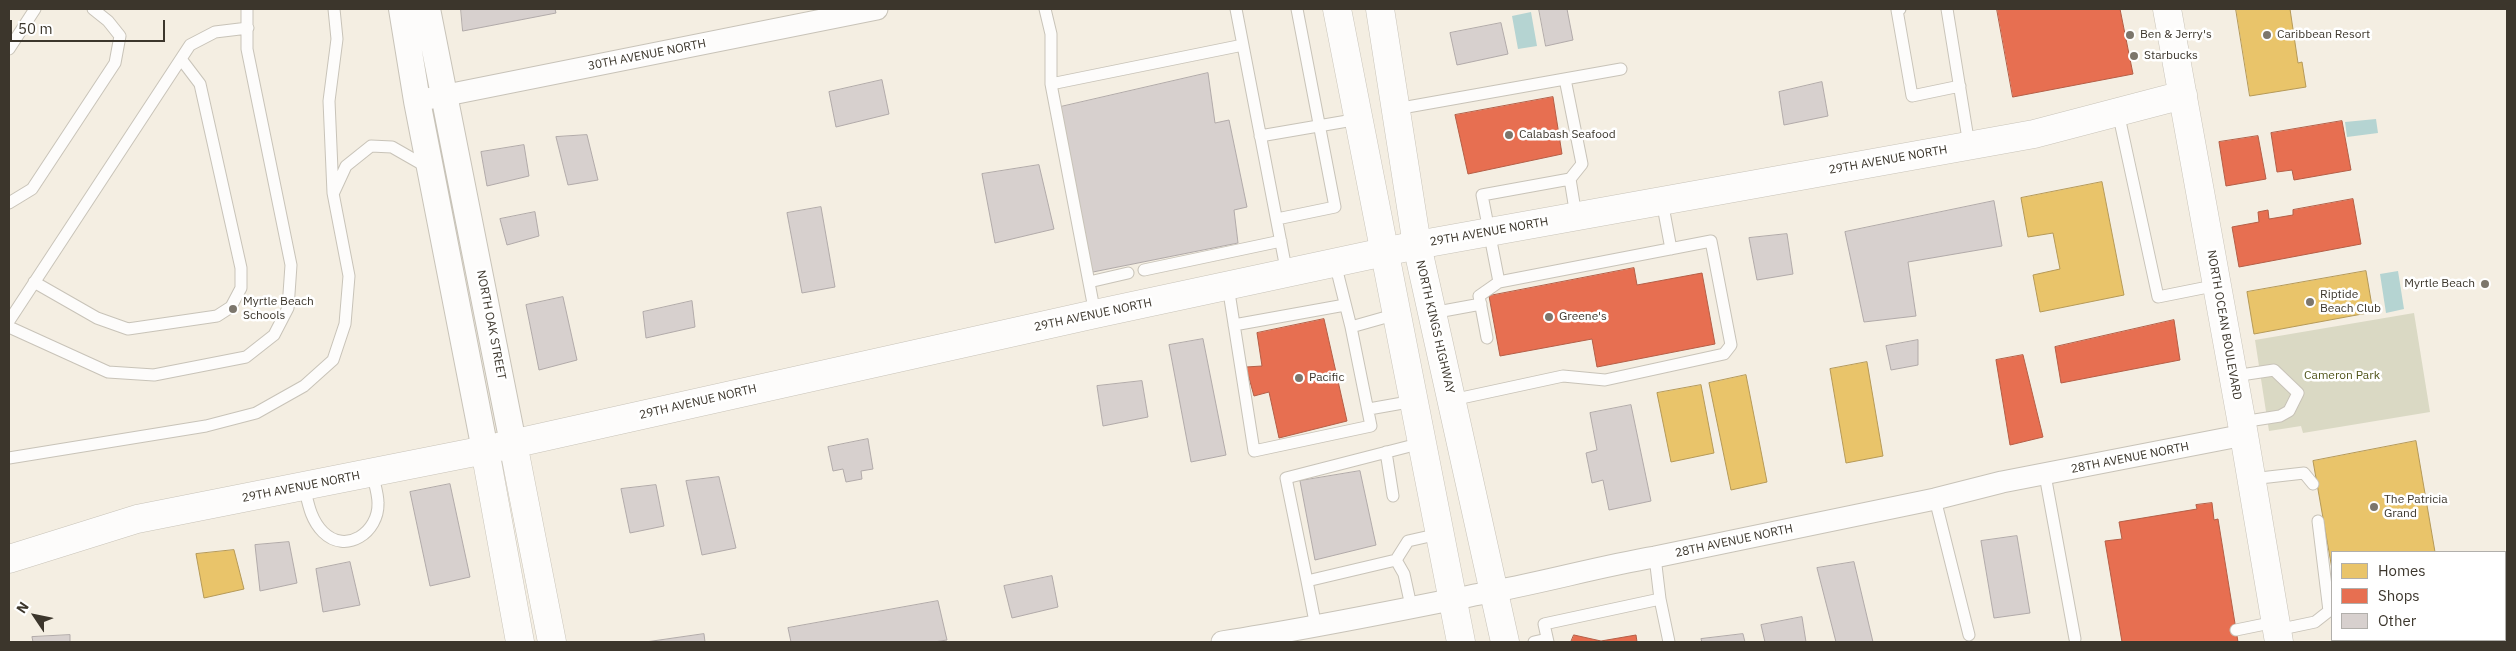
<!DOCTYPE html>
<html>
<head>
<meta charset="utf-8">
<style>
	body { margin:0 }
	#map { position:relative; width:2516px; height:651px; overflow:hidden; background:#f4eee2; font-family:"IBM Plex Sans",sans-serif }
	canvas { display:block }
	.frame { position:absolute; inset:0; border:10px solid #3c362c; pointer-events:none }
	.legend { position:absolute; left:2331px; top:551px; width:175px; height:90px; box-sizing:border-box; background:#fff; border:1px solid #b1afab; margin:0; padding:6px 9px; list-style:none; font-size:15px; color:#3c362c }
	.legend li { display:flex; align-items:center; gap:10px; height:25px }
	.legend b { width:25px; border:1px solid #b1afab }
	.north { position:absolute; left:10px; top:591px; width:50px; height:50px; -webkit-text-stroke:4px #fff; paint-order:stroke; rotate:304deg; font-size:14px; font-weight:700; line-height:20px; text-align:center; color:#3c362c }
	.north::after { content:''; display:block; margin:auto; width:18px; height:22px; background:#3c362c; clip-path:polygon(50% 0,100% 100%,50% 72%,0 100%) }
	.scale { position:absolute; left:10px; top:20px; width:155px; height:22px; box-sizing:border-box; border:2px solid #3c362c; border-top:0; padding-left:6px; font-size:15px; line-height:18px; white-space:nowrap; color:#3c362c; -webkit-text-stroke:4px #fff; paint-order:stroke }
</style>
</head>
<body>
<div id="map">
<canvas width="2516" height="651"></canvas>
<div class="frame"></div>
<ul class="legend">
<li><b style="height:14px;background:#e9c46a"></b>Homes</li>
<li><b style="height:14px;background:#e76f51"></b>Shops</li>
<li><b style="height:14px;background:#d7d0ce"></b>Other</li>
</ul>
<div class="north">N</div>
<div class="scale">50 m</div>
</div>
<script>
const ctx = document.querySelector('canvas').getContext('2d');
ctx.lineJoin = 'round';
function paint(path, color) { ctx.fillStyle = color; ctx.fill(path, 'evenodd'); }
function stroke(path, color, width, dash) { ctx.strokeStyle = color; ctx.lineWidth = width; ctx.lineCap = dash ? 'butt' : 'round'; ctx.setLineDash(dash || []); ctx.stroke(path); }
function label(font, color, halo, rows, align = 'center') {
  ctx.font = font + ' "IBM Plex Sans",sans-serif'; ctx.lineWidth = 5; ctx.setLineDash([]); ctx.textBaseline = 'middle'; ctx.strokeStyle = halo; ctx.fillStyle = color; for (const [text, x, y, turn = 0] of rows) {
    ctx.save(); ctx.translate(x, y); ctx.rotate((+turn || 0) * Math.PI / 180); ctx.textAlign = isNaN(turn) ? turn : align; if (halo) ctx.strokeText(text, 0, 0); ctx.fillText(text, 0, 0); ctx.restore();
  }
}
const green = new Path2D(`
	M2414 313 2430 412 2303 433 2301 426 2269 431 2255 340Z`);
const water = new Path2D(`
	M1531 12 1537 46 1518 49 1512 16Z
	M2376 119 2378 133 2347 137 2345 122Z
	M2398 271 2404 309 2386 313 2380 274Z`);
const homes = new Path2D(`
	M2236 9H2290L2298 63 2302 62 2306 87 2250 96Z
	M2102 182 2124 295 2040 312 2033 275 2060 269 2053 233 2028 237 2021 198Z
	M2366 271 2373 312 2254 334 2247 292Z
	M1867 362 1883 456 1846 463 1830 369Z
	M1746 375 1767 482 1731 490 1709 383Z
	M1701 385 1714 453 1671 462 1657 393Z
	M2416 441 2435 552H2332V569L2313 461Z
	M234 550 244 589 204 598 196 554Z
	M2345 640H2449L2450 642H2345Z`);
const shops = new Path2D(`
	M1997 9H2120L2133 74 2013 97Z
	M1553 97 1562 154 1468 174 1455 115Z
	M2342 121 2351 170 2294 180 2292 170 2277 172 2271 133Z
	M2258 136 2266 179 2226 186 2219 142Z
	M2353 199 2361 244 2239 267 2232 227 2259 222 2258 212 2268 210 2269 219 2293 215V210Z
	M1634 268 1637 285 1702 273 1715 344 1597 367 1592 339 1500 356 1489 296Z
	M1324 319 1347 421 1279 438 1269 392 1254 396 1246 367 1262 366 1257 333Z
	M2174 320 2180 360 2061 383 2055 347Z
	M2023 355 2043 437 2010 445 1996 360Z
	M2212 503 2214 520 2218 519 2238 642H2122L2105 541 2122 539 2119 522 2197 509 2196 505Z
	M1574 635 1601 641 1636 635 1637 642H1571Z`);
const building = new Path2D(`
	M461 9H555L556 13 463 31Z
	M1539 9H1567L1573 40 1546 46Z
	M1501 23 1508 54 1457 65 1450 33Z
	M1208 73 1215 123 1229 120 1247 207 1234 210 1238 243 1088 273 1056 108Z
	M882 80 889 114 836 127 829 92Z
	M1822 82 1828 116 1784 125 1779 92Z
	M587 135 598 180 568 185 556 137Z
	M524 145 529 176 487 186 481 152Z
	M1039 165 1054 229 995 243 982 174Z
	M1994 201 2002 246 1908 262 1916 316 1864 322 1845 232Z
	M821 207 835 287 802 293 787 213Z
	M535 212 539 236 507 245 500 219Z
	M1787 234 1793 274 1757 280 1749 238Z
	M563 297 577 360 539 370 526 305Z
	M692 301 695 327 646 338 643 312Z
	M1203 339 1226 455 1191 462 1169 345Z
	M1918 340V365L1891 370 1886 346Z
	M1142 381 1148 417 1103 426 1097 386Z
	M1631 405 1651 501 1609 510 1603 480 1592 483 1586 453 1597 450 1590 413Z
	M868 439 873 469 861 471 862 479 846 482 843 469 833 471 828 447Z
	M1360 471 1376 545 1315 560 1300 481Z
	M719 477 736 548 702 555 686 481Z
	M450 484 470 577 430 586 410 492Z
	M656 485 664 526 630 533 621 489Z
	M2017 536 2030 613 1994 618 1981 541Z
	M289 542 297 583 260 591 255 545Z
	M350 562 360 605 323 612 316 569Z
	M1854 562 1873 642H1836L1817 568Z
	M1052 576 1058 607 1012 618 1004 586Z
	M938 601 947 640 934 642H791L788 628Z
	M1802 617 1806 642H1765L1761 625Z
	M704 634 705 642H646Z
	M1743 634 1745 642H1702L1701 639Z
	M70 635V642H33L32 637Z`);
const service = new Path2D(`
	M1045 9 1051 34V84L1095 314
	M1236 9 1287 274
	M1900 9 1897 10 1912 96 1960 86
	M1947 9 1969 145
	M9 49 35 9
	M1565 79 1582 164 1570 179 1576 216
	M1051 84 1243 45
	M1396 109 1621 69
	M2118 112 2158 297 2218 285
	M1260 136 1359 119
	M334 192 346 166 371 146 392 147 427 167
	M1662 201 1671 249
	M9 203 32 189 115 63 120 36 108 21 93 9
	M1277 219 1335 207 1297 9
	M1144 270 1281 241
	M34 282 97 318 128 329 217 316 231 307 241 288V268L200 84 181 59
	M1089 282 1128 273
	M1499 282 1482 195 1570 179
	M1228 286 1254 451 1371 426 1351 327 1335 263
	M1432 313 1481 304
	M9 321 190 45 215 32 248 28
	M1234 325 1345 305
	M9 327 108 372 154 375 246 357 274 335 288 308 291 265 247 49V9
	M1351 327 1397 314
	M2234 376 2274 370 2298 393 2289 411 2280 416 2242 422
	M1452 400 1563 376 1605 380 1724 354 1731 345 1711 241 1499 282 1479 296 1487 338
	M1369 409 1414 401
	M1422 443 1286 478 1307 581 1396 560 1408 541 1439 534
	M1386 452 1393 496
	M9 458 206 426 256 413 304 386 333 360 345 324 349 276 333 193 329 101 337 39 334 9
	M2045 475 2075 639
	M2251 479 2304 473 2313 484
	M304 486C308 502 310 519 323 532 346 555 379 532 378 503 378 493 374 482 372 472
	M1935 499 1969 635
	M1655 557 1660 599 1669 642
	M1396 560 1404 574 1411 606
	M1307 581 1316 627
	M2236 630 2275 622
	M2277 630 2315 622 2329 611 2318 521
	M1534 642 1547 639
	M1548 642 1544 624 1660 599`);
const minor = new Path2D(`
	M417 101 877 9
	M1222 642C1314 628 1404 609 1495 591 1549 581 1601 566 1655 557L1935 499 2002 482 2244 435`);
const tertiary = new Path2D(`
	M402 9 417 101 485 450
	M427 9 513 443`);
const secondary = new Path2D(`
	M2167 9 2244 435 2279 642
	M513 443 552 642
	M485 450 520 642
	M9 559 137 519 485 450 1095 314 1417 245 2034 134 2183 95`);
const primary = new Path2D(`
	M1337 9 1461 642
	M1380 9 1417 245 1505 642`);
const markers = [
	[2130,35,5,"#7c766c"],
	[2267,35,5,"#7c766c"],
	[2134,56,5,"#7c766c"],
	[1509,135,5,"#7c766c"],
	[2485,284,5,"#7c766c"],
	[2310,302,5,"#7c766c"],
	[233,309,5,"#7c766c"],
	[1549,317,5,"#7c766c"],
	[1299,378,5,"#7c766c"],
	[2374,507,5,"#7c766c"]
];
const poiNames = [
	["Ben & Jerry's",2140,35],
	["Caribbean Resort",2277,35],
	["Starbucks",2144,56],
	["Calabash Seafood",1519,135],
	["Myrtle Beach",2475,284,"right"],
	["Riptide",2320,295],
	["Beach Club",2320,309],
	["Myrtle Beach",243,302],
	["Schools",243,316],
	["Greene's",1559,317],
	["Pacific",1309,378],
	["The Patricia",2384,500],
	["Grand",2384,514]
];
const streetNames = [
	["30TH AVENUE NORTH",647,55,-11],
	["29TH AVENUE NORTH",1888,160,-10],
	["29TH AVENUE NORTH",1489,232,-10],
	["29TH AVENUE NORTH",1093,315,-12],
	["NORTH OAK STREET",491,325,79],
	["NORTH OCEAN BOULEVARD",2224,325,80],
	["NORTH KINGS HIGHWAY",1435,327,77],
	["29TH AVENUE NORTH",698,402,-13],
	["28TH AVENUE NORTH",2130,458,-11],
	["29TH AVENUE NORTH",301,487,-11],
	["28TH AVENUE NORTH",1734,541,-12]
];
const parkNames = [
	["Cameron Park",2342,376]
];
paint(green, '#dad9c4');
paint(water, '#b5d4d2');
paint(homes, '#e9c46a');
stroke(homes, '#b59957', 1);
paint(shops, '#e76f51');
stroke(shops, '#b45e46', 1);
paint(building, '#d7d0ce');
stroke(building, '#b1aaa9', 1);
stroke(service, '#c8c3b8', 13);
stroke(minor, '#c8c3b8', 23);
stroke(tertiary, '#c8c3b8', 28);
stroke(secondary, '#c8c3b8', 29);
stroke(primary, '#c8c3b8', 29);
stroke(service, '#fdfcfb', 11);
stroke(minor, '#fdfcfb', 21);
stroke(tertiary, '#fdfcfb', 26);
stroke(secondary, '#fdfcfb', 28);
stroke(primary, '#fdfcfb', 28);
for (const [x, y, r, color] of markers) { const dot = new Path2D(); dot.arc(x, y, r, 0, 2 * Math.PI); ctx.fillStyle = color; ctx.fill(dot); stroke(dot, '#fff', 2); }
label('12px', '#3c362c', '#fff', poiNames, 'left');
label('12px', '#3c362c', '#fff', streetNames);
label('12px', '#50541a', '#fff', parkNames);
</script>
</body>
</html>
